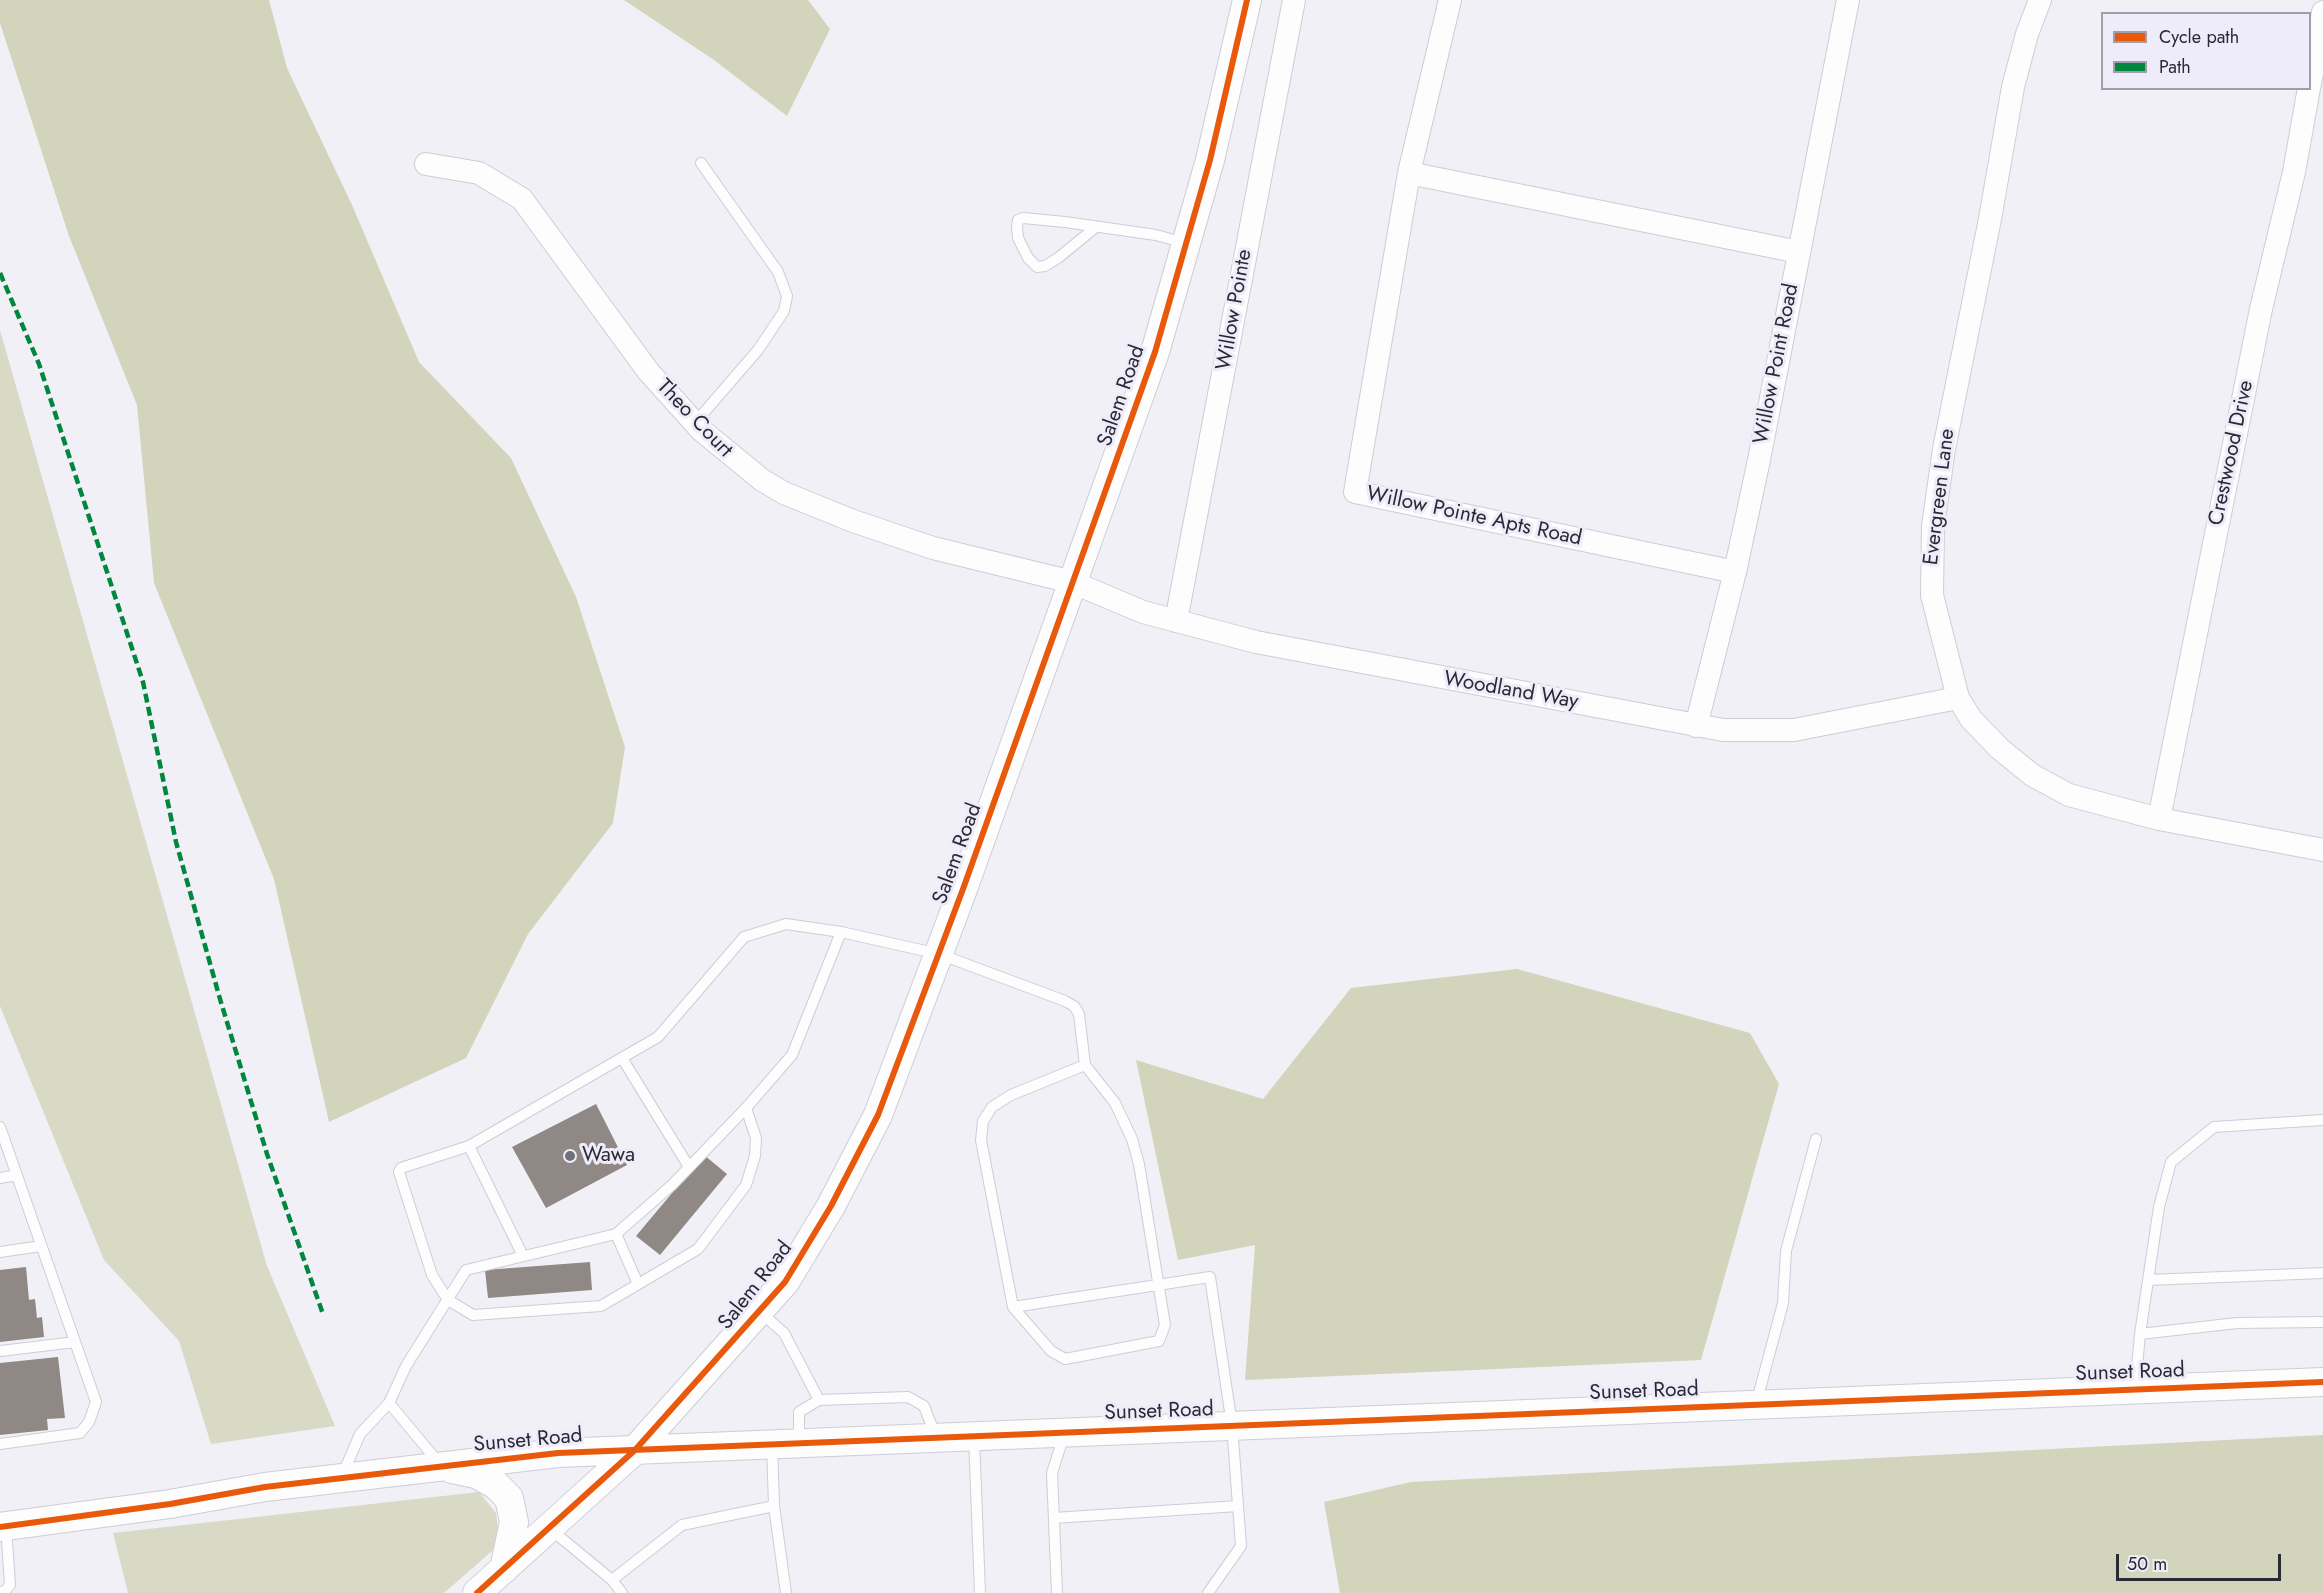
<!DOCTYPE html>
<html>
<head>
<meta charset="utf-8">
<style>
  body { margin:0 }
  #map { position:relative; width:2323px; height:1593px; overflow:hidden; background:#f1f0f6; font-family:Jost,sans-serif }
  canvas { display:block }
  .legend { position:absolute; left:2101px; top:12px; width:210px; height:78px; box-sizing:border-box; background:#efecfa; border:2px solid #a19eac; margin:0; padding:8px 10px; list-style:none; font-size:18px; color:#2c2936 }
  .legend li { display:flex; align-items:center; gap:12px; height:30px }
  .legend b { width:30px; border:2px solid #a19eac }
  .scale { position:absolute; left:2116px; top:1554px; width:165px; height:27px; box-sizing:border-box; border:3px solid #2c2936; border-top:0; padding-left:8px; font-size:18px; line-height:21px; white-space:nowrap; color:#2c2936; -webkit-text-stroke:4px #efecfa; paint-order:stroke }
</style>
</head>
<body>
<div id="map">
<canvas width="2323" height="1593"></canvas>
<ul class="legend">
<li><b style="height:8px;background:#e8590c"></b>Cycle path</li>
<li><b style="height:8px;background:#00873e"></b>Path</li>
</ul>
<div class="scale">50 m</div>
</div>
<script>
const g = document.querySelector('canvas').getContext('2d');
g.lineJoin = 'round';
function paint(path, color) { g.fillStyle = color; g.fill(path, 'evenodd'); }
const shape = rows => new Path2D(rows.map(r => 'M' + r).join(''));
function strokePath(path, color, width, dash) { g.strokeStyle = color; g.lineWidth = width; g.lineCap = dash ? 'butt' : 'round'; g.setLineDash(dash || []); g.stroke(path); }
function label(font, color, halo, rows, align = 'center') {
  g.font = font + ' Jost,sans-serif'; g.lineWidth = 6; g.setLineDash([]); g.textBaseline = 'middle'; g.strokeStyle = halo; g.fillStyle = color; for (const [text, x, y, turn = 0] of rows) {
    g.save(); g.translate(x, y); g.rotate((+turn || 0) * Math.PI / 180); g.textAlign = isNaN(turn) ? turn : align; if (halo) g.strokeText(text, 0, 0); g.fillText(text, 0, 0); g.restore();
  }
}
paint(shape([
  [0,330,267,1266,335,1426,211,1444,179,1341,104,1260,0,1006],
  [479,1492,496,1513,500,1544,444,1593,128,1593,113,1533]
]), '#d8dac6');
paint(shape([
  [0,0,269,0,287,68,352,205,419,362,511,458,576,597,625,747,613,823,528,934,466,1058,329,1122,274,879,154,583,137,405,69,236,0,23],
  [624,0,808,0,830,29,787,116,714,60],
  [1517,969,1750,1033,1779,1084,1701,1360,1245,1380,1255,1245,1178,1260,1136,1060,1263,1099,1351,988],
  [2323,1435,2323,1593,1340,1593,1324,1502,1411,1482]
]), '#d2d4bb');
paint(shape([
  [596,1104,627,1165,546,1208,512,1147],
  [704,1155,727,1174,660,1255,636,1236],
  [590,1262,592,1290,488,1298,485,1270],
  [26,1267,29,1300,35,1299,37,1318,42,1317,44,1337,0,1342,0,1270],
  [58,1357,65,1418,47,1419,48,1430,0,1435,0,1363]
]), '#8f8884');
const service = shape([
  [1096,227,1058,258,1045,266,1037,267,1028,258,1018,238,1017,227,1018,220,1023,218,1065,222,1156,235,1185,243],
  [694,424,758,350,784,311,787,296,778,272,701,163],
  [622,1058,689,1167],
  [1085,1065,1011,1095,992,1107,983,1121,981,1140,1013,1307,1210,1277,1232,1425,1241,1546,1208,1593],
  [0,1127,96,1402,89,1422,80,1433,0,1444],
  [469,1146,401,1168,399,1172,432,1275,448,1300,473,1315,601,1306,698,1249,746,1185,755,1156,756,1138,746,1108],
  [0,1178,17,1175],
  [616,1234,638,1284],
  [0,1252,41,1246],
  [523,1256,469,1146,658,1037,744,937,786,924,841,932],
  [2148,1280,2323,1273],
  [760,1312,784,1333,819,1400],
  [2140,1334,2237,1323,2323,1322],
  [0,1351,75,1342],
  [2135,1389,2140,1334,2159,1207,2171,1162,2214,1127,2323,1120],
  [389,1403,439,1463],
  [1756,1404,1783,1303,1786,1251,1816,1139],
  [974,1437,980,1593],
  [799,1442,799,1412,819,1400,908,1397,924,1406,936,1437],
  [772,1444,774,1506,786,1593],
  [342,1476,360,1434,389,1403,406,1366,466,1270,616,1234,672,1185,746,1108,792,1055,841,932,939,954,1065,1001,1074,1006,1079,1014,1085,1065,1115,1103,1132,1139,1139,1164,1165,1325,1159,1341,1065,1359,1051,1351,1013,1307],
  [1054,1518,1238,1506],
  [549,1528,612,1580,622,1593],
  [612,1580,682,1525,774,1506],
  [0,1592,5,1591,10,1585,6,1526],
  [1057,1593,1052,1473,1064,1435]
]);
const minor = shape([
  [1450,0,1409,173,1355,492,1735,572],
  [2040,0,2027,34,2013,87,1990,219,1944,449,1933,526,1932,595,1958,698,1971,719,2000,749,2032,775,2069,795,2159,819,2323,850],
  [2310,84,2323,12],
  [426,164,479,173,522,199,648,371,701,430,762,480,784,493,853,521,933,548,1072,582,1143,612,1256,642,1723,730,1794,730,1958,698],
  [1409,173,1799,252],
  [1176,621,1294,0],
  [1696,726,1735,572,1759,460,1848,0],
  [2159,819,2261,309,2294,172,2309,88]
]);
const tertiary = shape([
  [452,1469,476,1474,496,1485,509,1498,514,1522,504,1569],
  [0,1527,170,1504,265,1487,558,1453,2323,1382],
  [477,1593,635,1450,785,1282,831,1206,878,1115,963,889,1155,352,1210,160,1247,0]
]);
strokePath(service, '#ceccd6', 12);
strokePath(minor, '#ceccd6', 24);
strokePath(tertiary, '#ceccd6', 30);
strokePath(service, '#fdfdfe', 10);
strokePath(minor, '#fdfdfe', 22);
strokePath(tertiary, '#fdfdfe', 28);
strokePath(shape([
  [0,273,39,364,143,682,176,842,220,999,267,1154,323,1314]
]), '#00873e', 4.5, [9, 4.5]);
strokePath(shape([
  [0,1527,170,1504,265,1487,558,1453,2323,1382],
  [477,1593,635,1450,785,1282,831,1206,878,1115,963,889,1155,352,1210,160,1247,0]
]), '#e8590c', 6);
for (const [x, y, r, color] of [
  [570,1156,6,"#716f79"]
]) { const dot = new Path2D(); dot.arc(x, y, r, 0, 2 * Math.PI); g.fillStyle = color; g.fill(dot); strokePath(dot, '#efecfa', 2); }
label('21px', '#2c2936', '#efecfa', [
  ["Willow Pointe",1235,310,-80],
  ["Willow Point Road",1777,364,-79],
  ["Salem Road",1122,396,-71],
  ["Theo Court",694,419,46],
  ["Crestwood Drive",2232,453,-78],
  ["Evergreen Lane",1940,497,-83],
  ["Willow Pointe Apts Road",1474,517,12],
  ["Woodland Way",1511,691,10],
  ["Salem Road",958,854,-70],
  ["Salem Road",756,1286,-52],
  ["Sunset Road",2130,1373,-2],
  ["Sunset Road",1644,1392,-2],
  ["Sunset Road",1159,1412,-2],
  ["Sunset Road",528,1441,-5]
]);
label('21px', '#2c2936', '#efecfa', [
  ["Wawa",582,1156]
], 'left');
</script>
</body>
</html>
